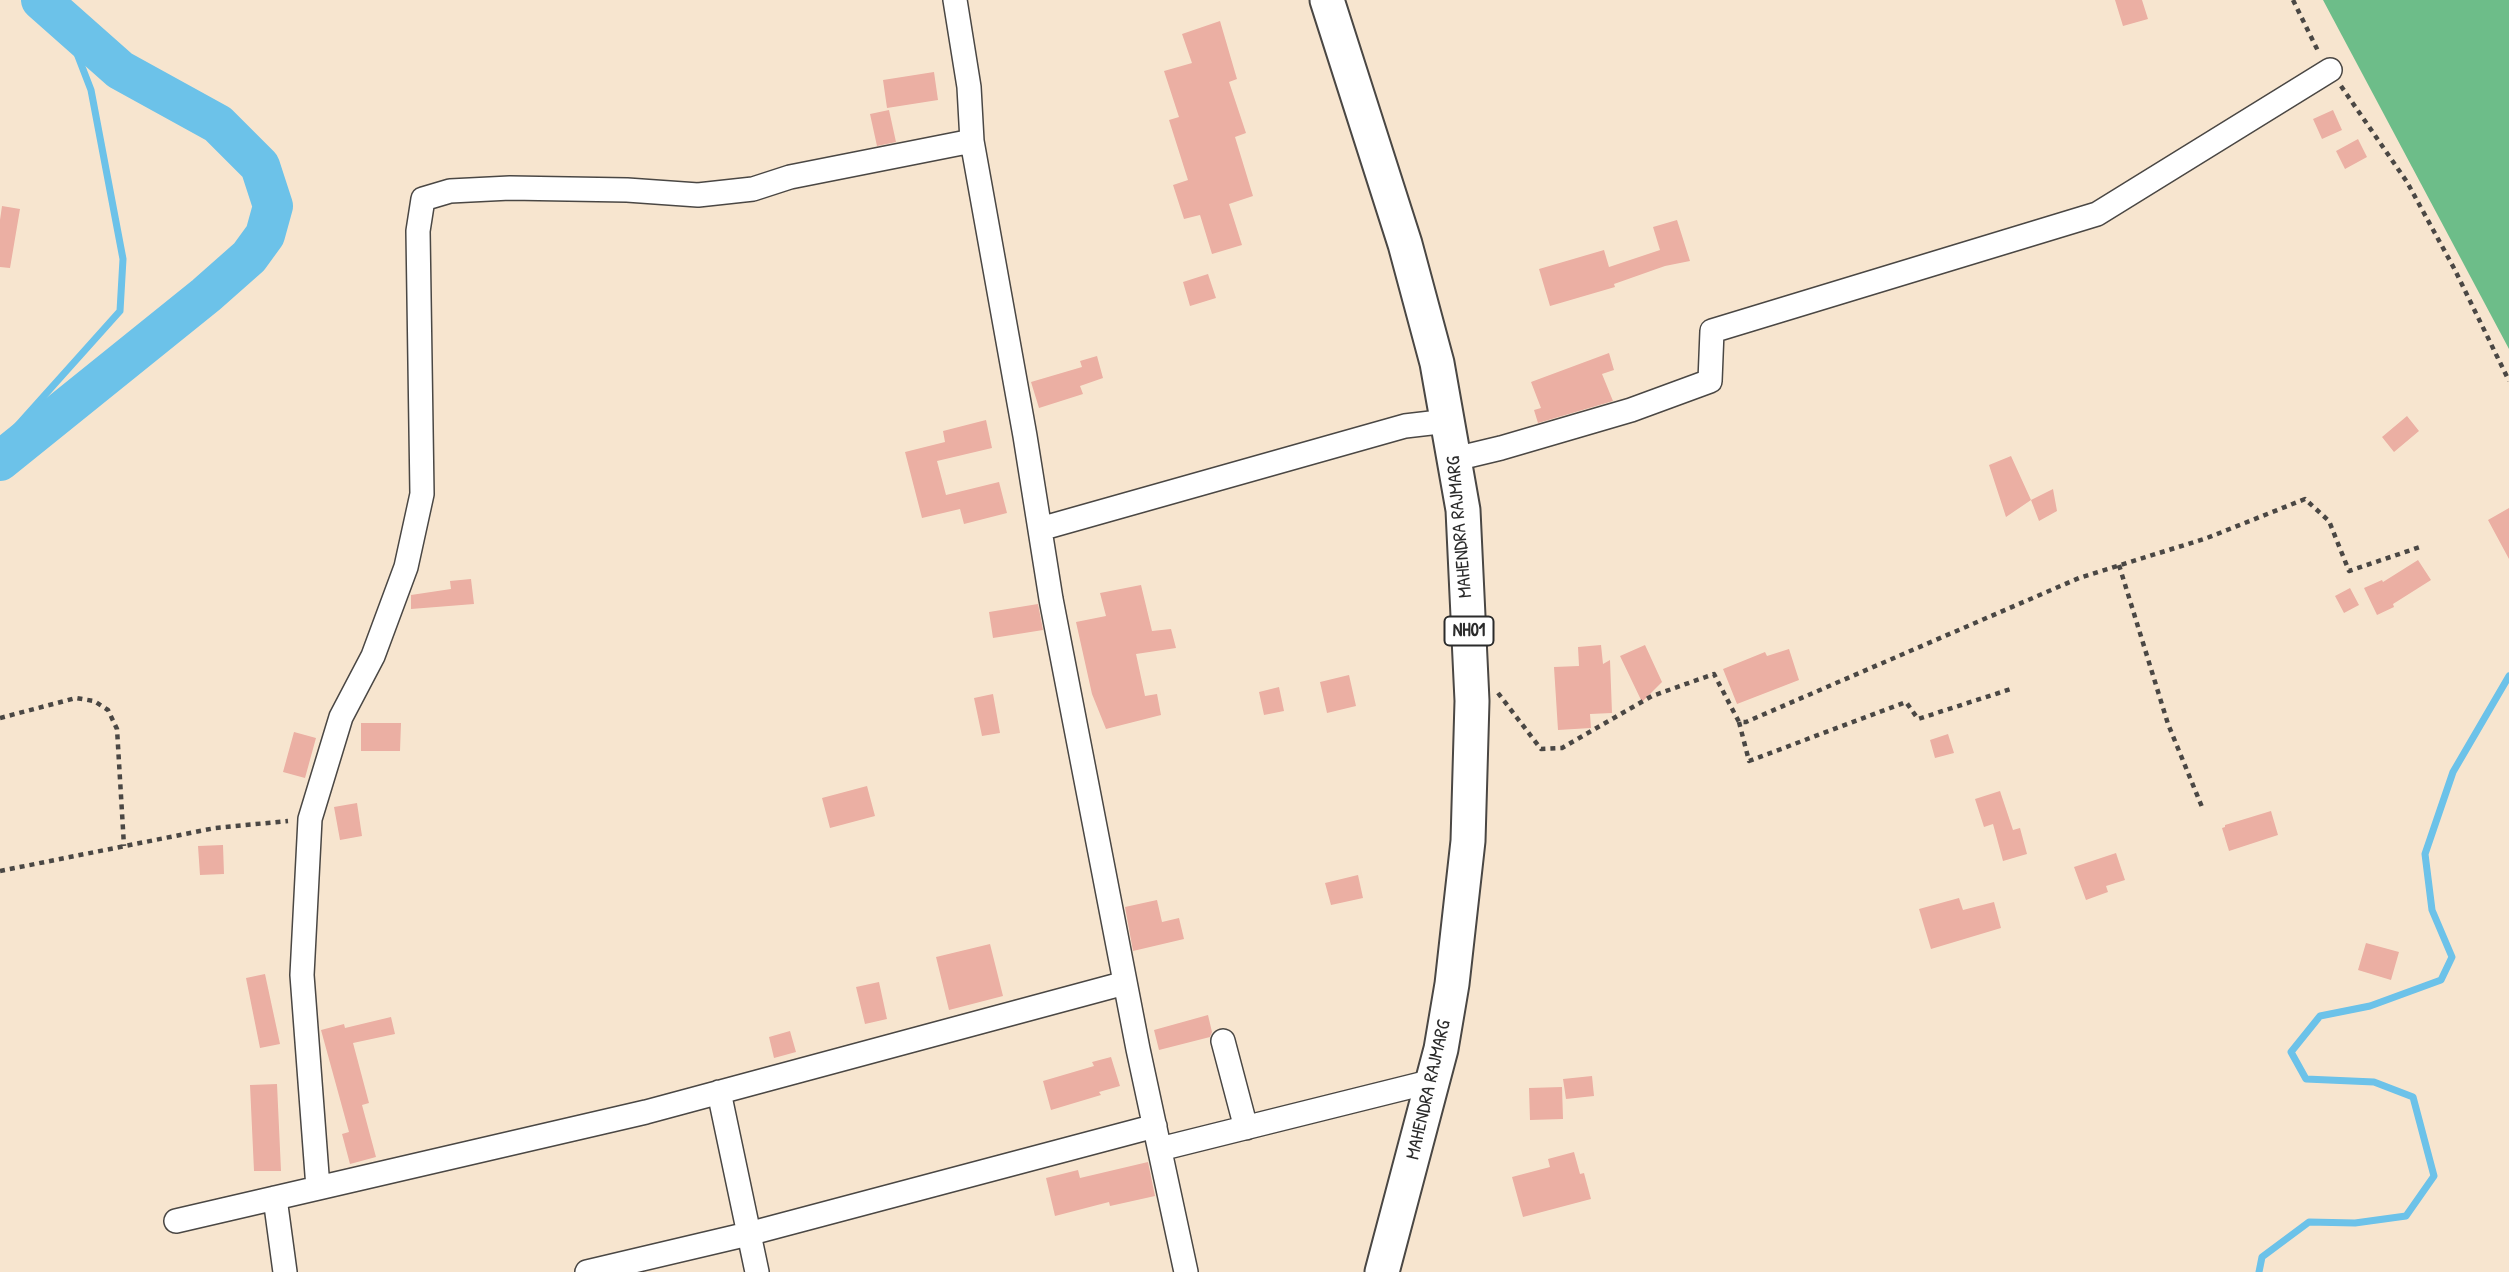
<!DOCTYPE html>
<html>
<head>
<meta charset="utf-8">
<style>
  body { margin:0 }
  canvas { display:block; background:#f7e5cf }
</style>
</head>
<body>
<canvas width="2509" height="1272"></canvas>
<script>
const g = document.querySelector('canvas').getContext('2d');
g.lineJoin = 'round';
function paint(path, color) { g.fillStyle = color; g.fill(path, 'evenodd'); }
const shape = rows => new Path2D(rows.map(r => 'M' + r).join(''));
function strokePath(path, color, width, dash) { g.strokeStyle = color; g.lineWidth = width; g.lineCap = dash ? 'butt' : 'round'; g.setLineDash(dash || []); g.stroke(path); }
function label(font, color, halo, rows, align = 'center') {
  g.font = font + ' "Patrick Hand",sans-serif'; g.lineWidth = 5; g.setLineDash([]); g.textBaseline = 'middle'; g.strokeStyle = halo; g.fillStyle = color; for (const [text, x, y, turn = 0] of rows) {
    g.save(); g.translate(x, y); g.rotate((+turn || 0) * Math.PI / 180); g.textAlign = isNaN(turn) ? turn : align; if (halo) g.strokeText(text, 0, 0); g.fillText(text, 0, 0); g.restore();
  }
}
paint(shape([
  [2323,0,2509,0,2509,349]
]), '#6dbd89');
strokePath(shape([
  [0,445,120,311,123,259,91,90,64,20],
  [2259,1272,2262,1257,2309,1222,2355,1223,2406,1216,2434,1176,2413,1097,2374,1082,2306,1079,2291,1052,2320,1016,2370,1006,2441,980,2452,957,2432,910,2425,854,2453,772,2509,676]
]), '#6cc2e9', 7);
strokePath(shape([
  [0,461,206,295,249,257,265,235,273,206,260,166,218,124,120,70,41,0]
]), '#6cc2e9', 40);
paint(shape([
  [2115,0,2142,0,2148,19,2123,26],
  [1220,21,1237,79,1229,82,1246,133,1235,137,1253,196,1229,204,1242,245,1212,254,1200,215,1184,219,1173,185,1188,180,1169,120,1179,117,1164,71,1192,63,1182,34],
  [934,72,938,100,887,108,883,80],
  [889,110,896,142,877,146,870,114],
  [2333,110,2342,130,2322,139,2313,119],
  [2358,139,2367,157,2345,169,2336,151],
  [2,206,20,209,10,268,0,267,0,220],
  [1677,220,1690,261,1665,266,1614,284,1615,287,1550,306,1539,269,1604,250,1609,267,1660,250,1653,227],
  [1208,274,1216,298,1190,306,1183,282],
  [1609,353,1614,370,1602,374,1613,401,1538,423,1534,410,1541,408,1531,382],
  [1097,356,1103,378,1080,386,1083,394,1039,408,1031,382,1082,367,1080,361],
  [2407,416,2419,431,2394,452,2382,437],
  [986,420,992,448,937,461,946,495,999,482,1007,513,964,524,960,509,922,518,905,452,945,442,943,431],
  [2011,456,2031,500,2006,517,1989,465],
  [2053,489,2057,511,2039,521,2031,500],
  [2509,508,2509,559,2488,520],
  [2418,560,2431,580,2393,604,2394,607,2377,615,2364,588,2382,580,2383,582],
  [471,579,474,604,411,609,411,595,451,589,450,581],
  [1141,585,1152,631,1171,629,1176,648,1136,654,1145,696,1157,694,1161,715,1106,729,1092,694,1076,622,1106,616,1100,593],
  [2350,588,2359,605,2344,613,2335,596],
  [1038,604,1043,630,993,638,989,612],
  [1601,645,1603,664,1610,660,1612,713,1590,714,1591,728,1558,730,1554,667,1579,666,1578,647],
  [1645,645,1662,682,1642,702,1620,656],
  [1789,649,1799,680,1737,704,1723,669,1765,652,1767,656],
  [1349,675,1356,706,1327,713,1320,682],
  [1279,687,1284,711,1264,715,1259,692],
  [993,694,1000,733,982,736,974,698],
  [361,723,401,723,400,751,361,751],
  [294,732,316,738,305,778,283,772],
  [1948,734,1954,753,1935,758,1930,740],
  [867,786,875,816,830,828,822,798],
  [2000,791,2013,830,2020,828,2027,854,2003,861,1993,824,1984,827,1975,799],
  [357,803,362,836,340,840,334,807],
  [2271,811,2278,835,2229,851,2222,828,2225,827,2225,825],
  [223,845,224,874,200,875,198,846],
  [2116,853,2125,880,2106,886,2108,892,2086,900,2074,867],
  [1358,875,1363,898,1331,905,1325,883],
  [1959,898,1963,910,1994,902,2001,928,1931,949,1919,909],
  [1157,900,1162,922,1179,918,1184,939,1133,951,1125,907],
  [2366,943,2399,952,2391,980,2358,970],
  [990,944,1003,996,949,1010,936,957],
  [265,974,280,1044,260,1048,246,978],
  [879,982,887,1019,865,1024,856,987],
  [1208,1015,1212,1032,1210,1037,1159,1050,1154,1030],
  [391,1017,395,1034,353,1043,369,1103,362,1105,376,1157,350,1164,342,1134,349,1132,321,1030,344,1024,345,1028],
  [790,1031,796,1052,774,1058,769,1037],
  [1111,1057,1120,1086,1099,1092,1101,1095,1051,1110,1043,1081,1094,1066,1092,1062],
  [1592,1076,1594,1096,1566,1099,1563,1079],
  [277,1084,281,1171,254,1171,250,1085],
  [1562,1087,1563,1119,1530,1120,1529,1088],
  [1574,1152,1580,1174,1584,1173,1591,1199,1523,1217,1512,1177,1550,1167,1548,1159],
  [1148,1162,1155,1196,1110,1206,1109,1202,1055,1216,1046,1178,1078,1170,1080,1178]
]), '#ebafa3');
const minor = shape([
  [955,0,969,87,972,141,1025,436,1051,599,1138,1049,1186,1272],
  [1455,459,1501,448,1631,410,1710,381,1712,331,2097,214,2330,70],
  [1040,529,1405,426,1448,421],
  [1223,1041,1246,1128],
  [719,1092,757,1272],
  [1160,1149,1433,1081],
  [318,1188,302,975,310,819,341,717,373,656,406,567,422,494,418,231,423,199,450,191,510,188,627,190,698,195,753,189,790,177,972,141],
  [275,1198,285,1272],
  [176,1221,646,1112,1125,983],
  [587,1272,748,1234,1155,1126]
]);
const highway = shape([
  [1327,0,1405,244,1437,363,1463,510,1472,701,1468,841,1452,984,1441,1049,1382,1272]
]);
strokePath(minor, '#4a4744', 26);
strokePath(highway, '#4a4744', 37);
strokePath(shape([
  [2293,0,2319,53],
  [2341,86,2407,182,2455,270,2509,381],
  [2119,565,2168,724,2202,807],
  [1498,693,1541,749,1562,748,1652,696,1714,674,1739,722,1746,722,2079,578,2207,538,2305,499,2329,521,2349,571,2420,547],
  [0,718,76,698,94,701,108,710,117,729,124,846],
  [1739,722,1749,761,1906,702,1918,719,2014,688],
  [0,871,215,828,288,821]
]), '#4a4744', 4.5, [5, 5]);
strokePath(minor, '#fff', 23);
strokePath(highway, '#fff', 33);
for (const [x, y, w] of [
  [1469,631,49]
]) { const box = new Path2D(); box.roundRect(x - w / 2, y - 14.5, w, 29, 5); g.fillStyle = '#fff'; g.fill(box); strokePath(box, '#2b2b2b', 2); }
label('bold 18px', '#2b2b2b', null, [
  ["NH01",1469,631]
]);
label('19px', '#2b2b2b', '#fff', [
  ["MAHENDRA RAJMARG",1460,527,-95],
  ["MAHENDRA RAJMARG",1429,1090,-77]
]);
</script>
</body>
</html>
